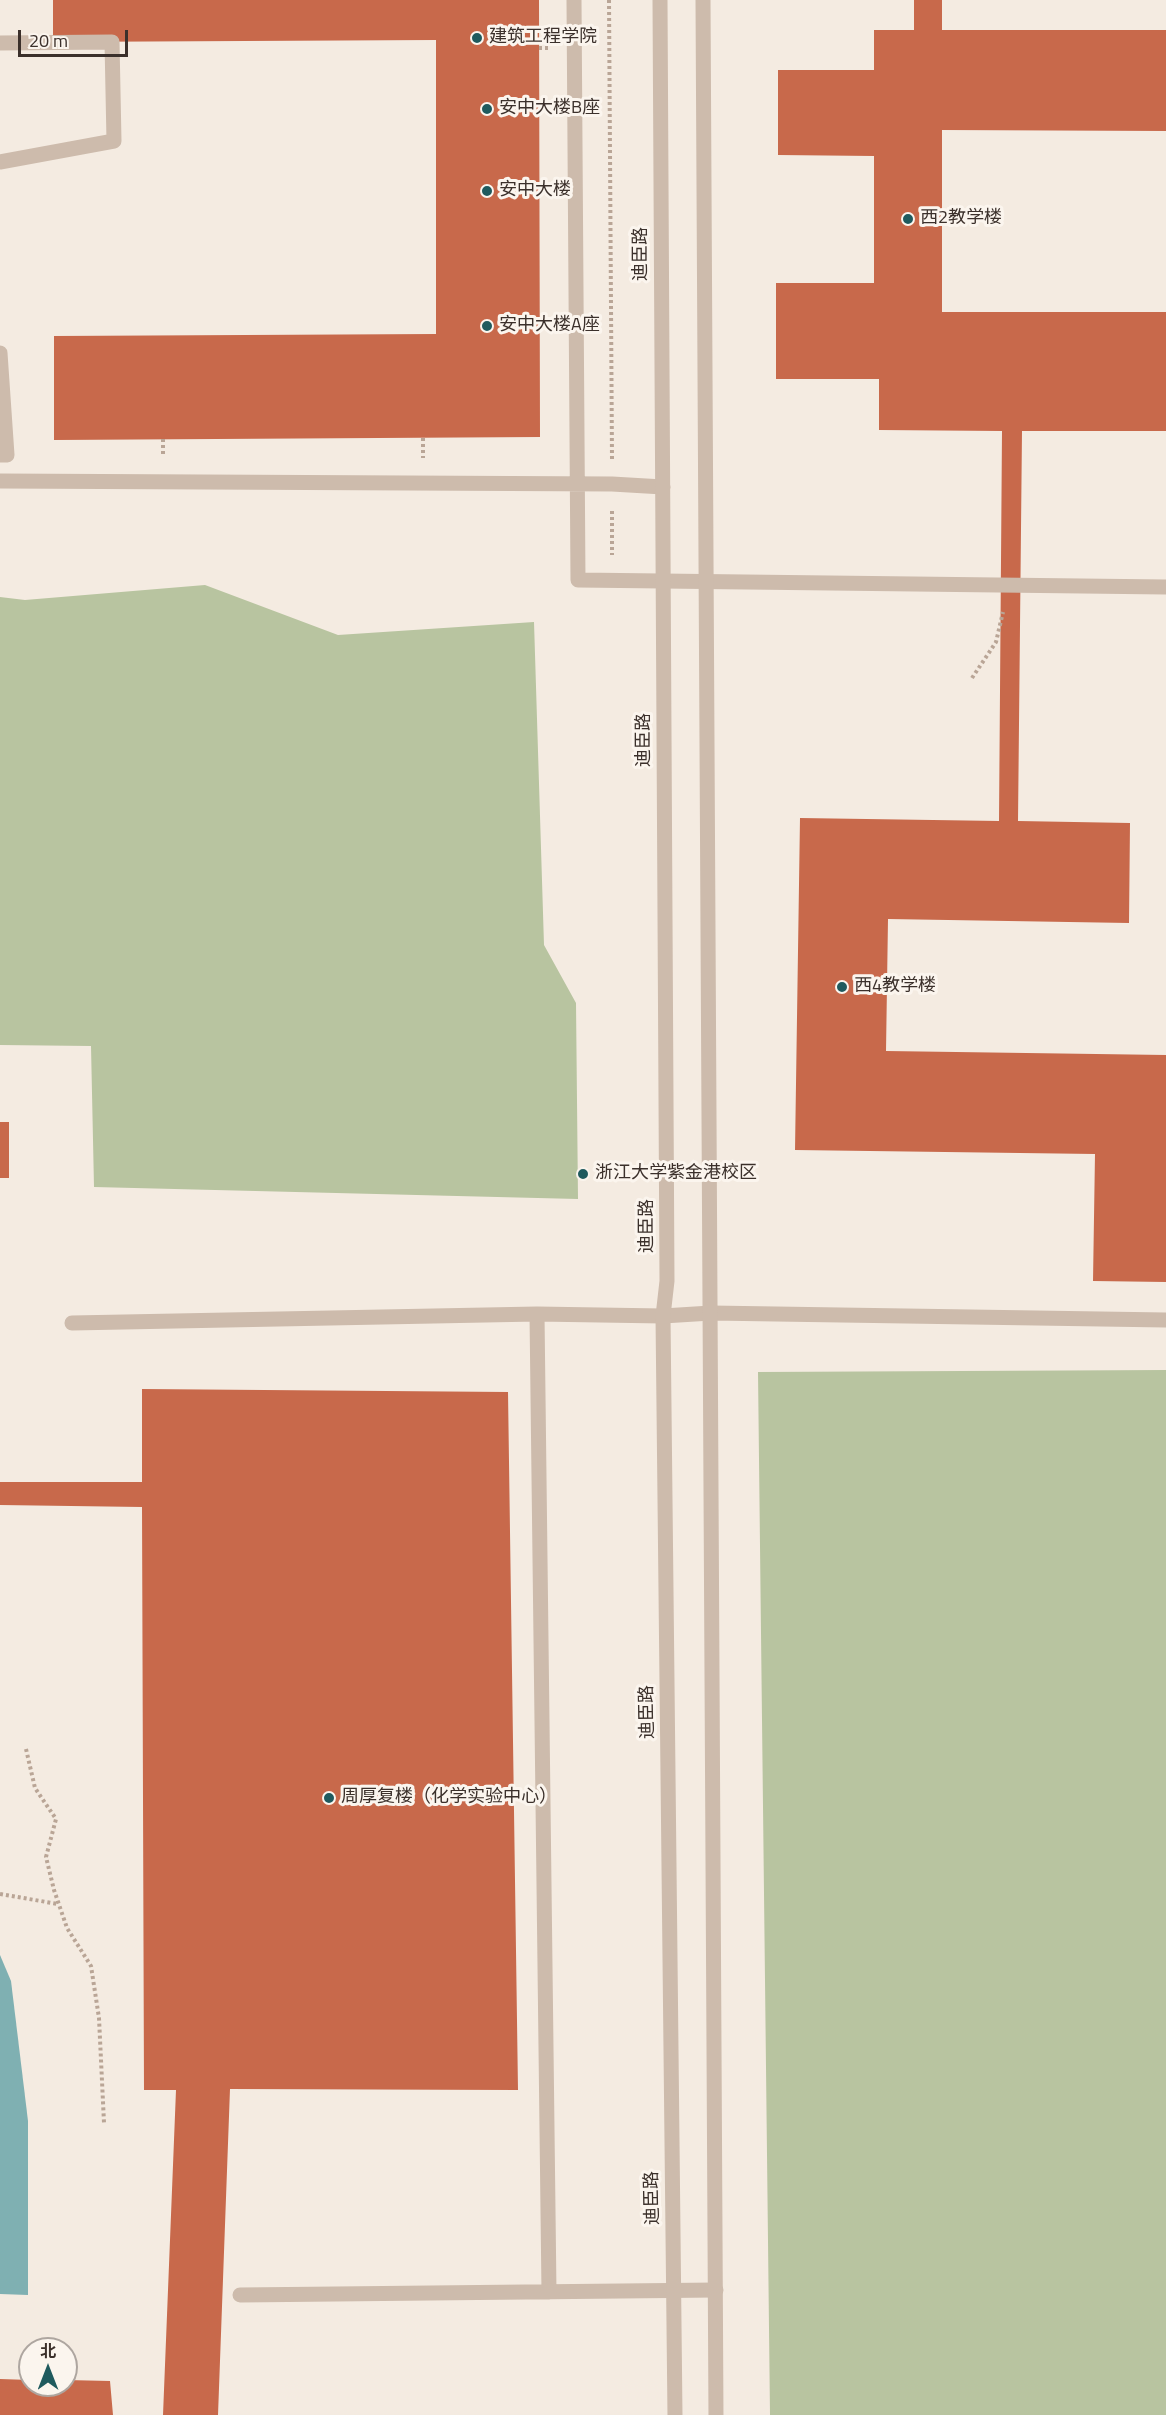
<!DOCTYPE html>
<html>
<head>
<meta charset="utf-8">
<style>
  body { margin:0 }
  #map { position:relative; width:1166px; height:2415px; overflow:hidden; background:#f4ebe1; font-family:"Titillium Web","Noto Sans SC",sans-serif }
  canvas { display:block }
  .north { position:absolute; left:18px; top:2337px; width:60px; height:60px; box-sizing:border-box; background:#fbf5ee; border:2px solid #aea6a0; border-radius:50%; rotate:0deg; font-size:16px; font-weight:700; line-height:24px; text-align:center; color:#3b302b }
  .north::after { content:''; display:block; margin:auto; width:21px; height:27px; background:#1f5a5e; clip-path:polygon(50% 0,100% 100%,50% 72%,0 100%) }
  .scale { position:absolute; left:18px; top:30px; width:110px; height:27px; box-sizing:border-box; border:3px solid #3b302b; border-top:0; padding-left:8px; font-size:18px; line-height:21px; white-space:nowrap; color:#3b302b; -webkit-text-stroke:4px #fbf5ee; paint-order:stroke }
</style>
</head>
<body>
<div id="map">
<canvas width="1166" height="2415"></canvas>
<div class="north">北</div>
<div class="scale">20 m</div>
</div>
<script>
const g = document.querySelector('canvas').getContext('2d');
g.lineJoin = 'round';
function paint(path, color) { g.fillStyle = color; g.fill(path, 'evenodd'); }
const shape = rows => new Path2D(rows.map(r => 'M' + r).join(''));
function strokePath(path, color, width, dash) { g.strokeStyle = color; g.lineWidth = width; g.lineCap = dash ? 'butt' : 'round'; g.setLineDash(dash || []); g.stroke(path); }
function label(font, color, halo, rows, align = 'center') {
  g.font = font + ' "Titillium Web","Noto Sans SC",sans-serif'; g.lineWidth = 6; g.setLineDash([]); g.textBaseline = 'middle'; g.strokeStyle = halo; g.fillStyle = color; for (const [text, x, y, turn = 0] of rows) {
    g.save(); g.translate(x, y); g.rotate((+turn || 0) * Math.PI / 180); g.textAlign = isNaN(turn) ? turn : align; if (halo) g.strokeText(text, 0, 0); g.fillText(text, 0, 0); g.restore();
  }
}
paint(shape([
  [205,585,338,635,534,622,544,945,576,1003,578,1199,94,1187,91,1046,0,1045,0,597,25,600],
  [1166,1370,1166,2415,770,2415,758,1372]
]), '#b8c4a0');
paint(shape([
  [0,1955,11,1981,28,2121,28,2295,0,2294]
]), '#7fb0b2');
paint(shape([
  [53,0,539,0,540,437,54,440,54,336,436,334,436,40,53,42],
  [914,0,942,0,942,30,1166,30,1166,131,942,130,942,312,1166,312,1166,431,1022,431,1018,821,1130,823,1129,923,888,919,886,1051,1166,1055,1166,1282,1093,1281,1095,1154,795,1150,800,818,999,821,1002,431,879,430,879,379,776,379,776,283,874,283,874,156,778,155,778,70,874,70,874,30,914,30],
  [0,1122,9,1122,9,1178,0,1178],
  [142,1389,508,1392,518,2090,230,2089,218,2415,163,2415,176,2090,144,2090,142,1507,0,1505,0,1482,142,1482],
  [0,2379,30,2380,30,2385,66,2385,66,2380,110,2381,113,2415,0,2415]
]), '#c8694b');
strokePath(shape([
  [609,0,612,459],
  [539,48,549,48],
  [539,319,552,319],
  [423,438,423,458],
  [163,439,163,457],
  [612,511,612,555],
  [972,678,996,642,1003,612],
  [26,1749,35,1788,56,1819,46,1857,54,1890,67,1928,91,1966,99,2018,104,2123],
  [0,1894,58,1904]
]), '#b9a596', 4, [3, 3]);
strokePath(shape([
  [574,0,578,580,1166,587],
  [0,481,612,484,663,487],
  [537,1314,549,2292],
  [72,1323,537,1314,663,1316,711,1313,1166,1320],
  [240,2295,716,2290]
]), '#cdbbac', 15);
strokePath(shape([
  [0,43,112,42,114,141,0,162],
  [0,353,7,455,0,455]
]), '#cdbbac', 15);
strokePath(shape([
  [660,0,667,1281,663,1316,675,2415],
  [703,0,716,2415]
]), '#cdbbac', 15);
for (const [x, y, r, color] of [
  [477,38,6,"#1f5a5e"],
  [487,109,6,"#1f5a5e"],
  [487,191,6,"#1f5a5e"],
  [908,219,6,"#1f5a5e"],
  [487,326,6,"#1f5a5e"],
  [842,987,6,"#1f5a5e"],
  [583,1174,6,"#1f5a5e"],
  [329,1798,6,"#1f5a5e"]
]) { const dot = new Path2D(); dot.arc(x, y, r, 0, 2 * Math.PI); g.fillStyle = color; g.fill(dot); strokePath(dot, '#fbf5ee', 2); }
label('18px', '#3b302b', '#fbf5ee', [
  ["建筑工程学院",489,38],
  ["安中大楼B座",499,109],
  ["安中大楼",499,191],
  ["西2教学楼",920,219],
  ["安中大楼A座",499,326],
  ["西4教学楼",854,987],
  ["浙江大学紫金港校区",595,1174],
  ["周厚复楼（化学实验中心）",341,1798]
], 'left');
label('18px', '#3b302b', '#fbf5ee', [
  ["迪臣路",642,254,-90],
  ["迪臣路",645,740,-90],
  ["迪臣路",648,1226,-90],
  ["迪臣路",648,1712,-91],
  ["迪臣路",653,2198,-91]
]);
</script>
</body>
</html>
